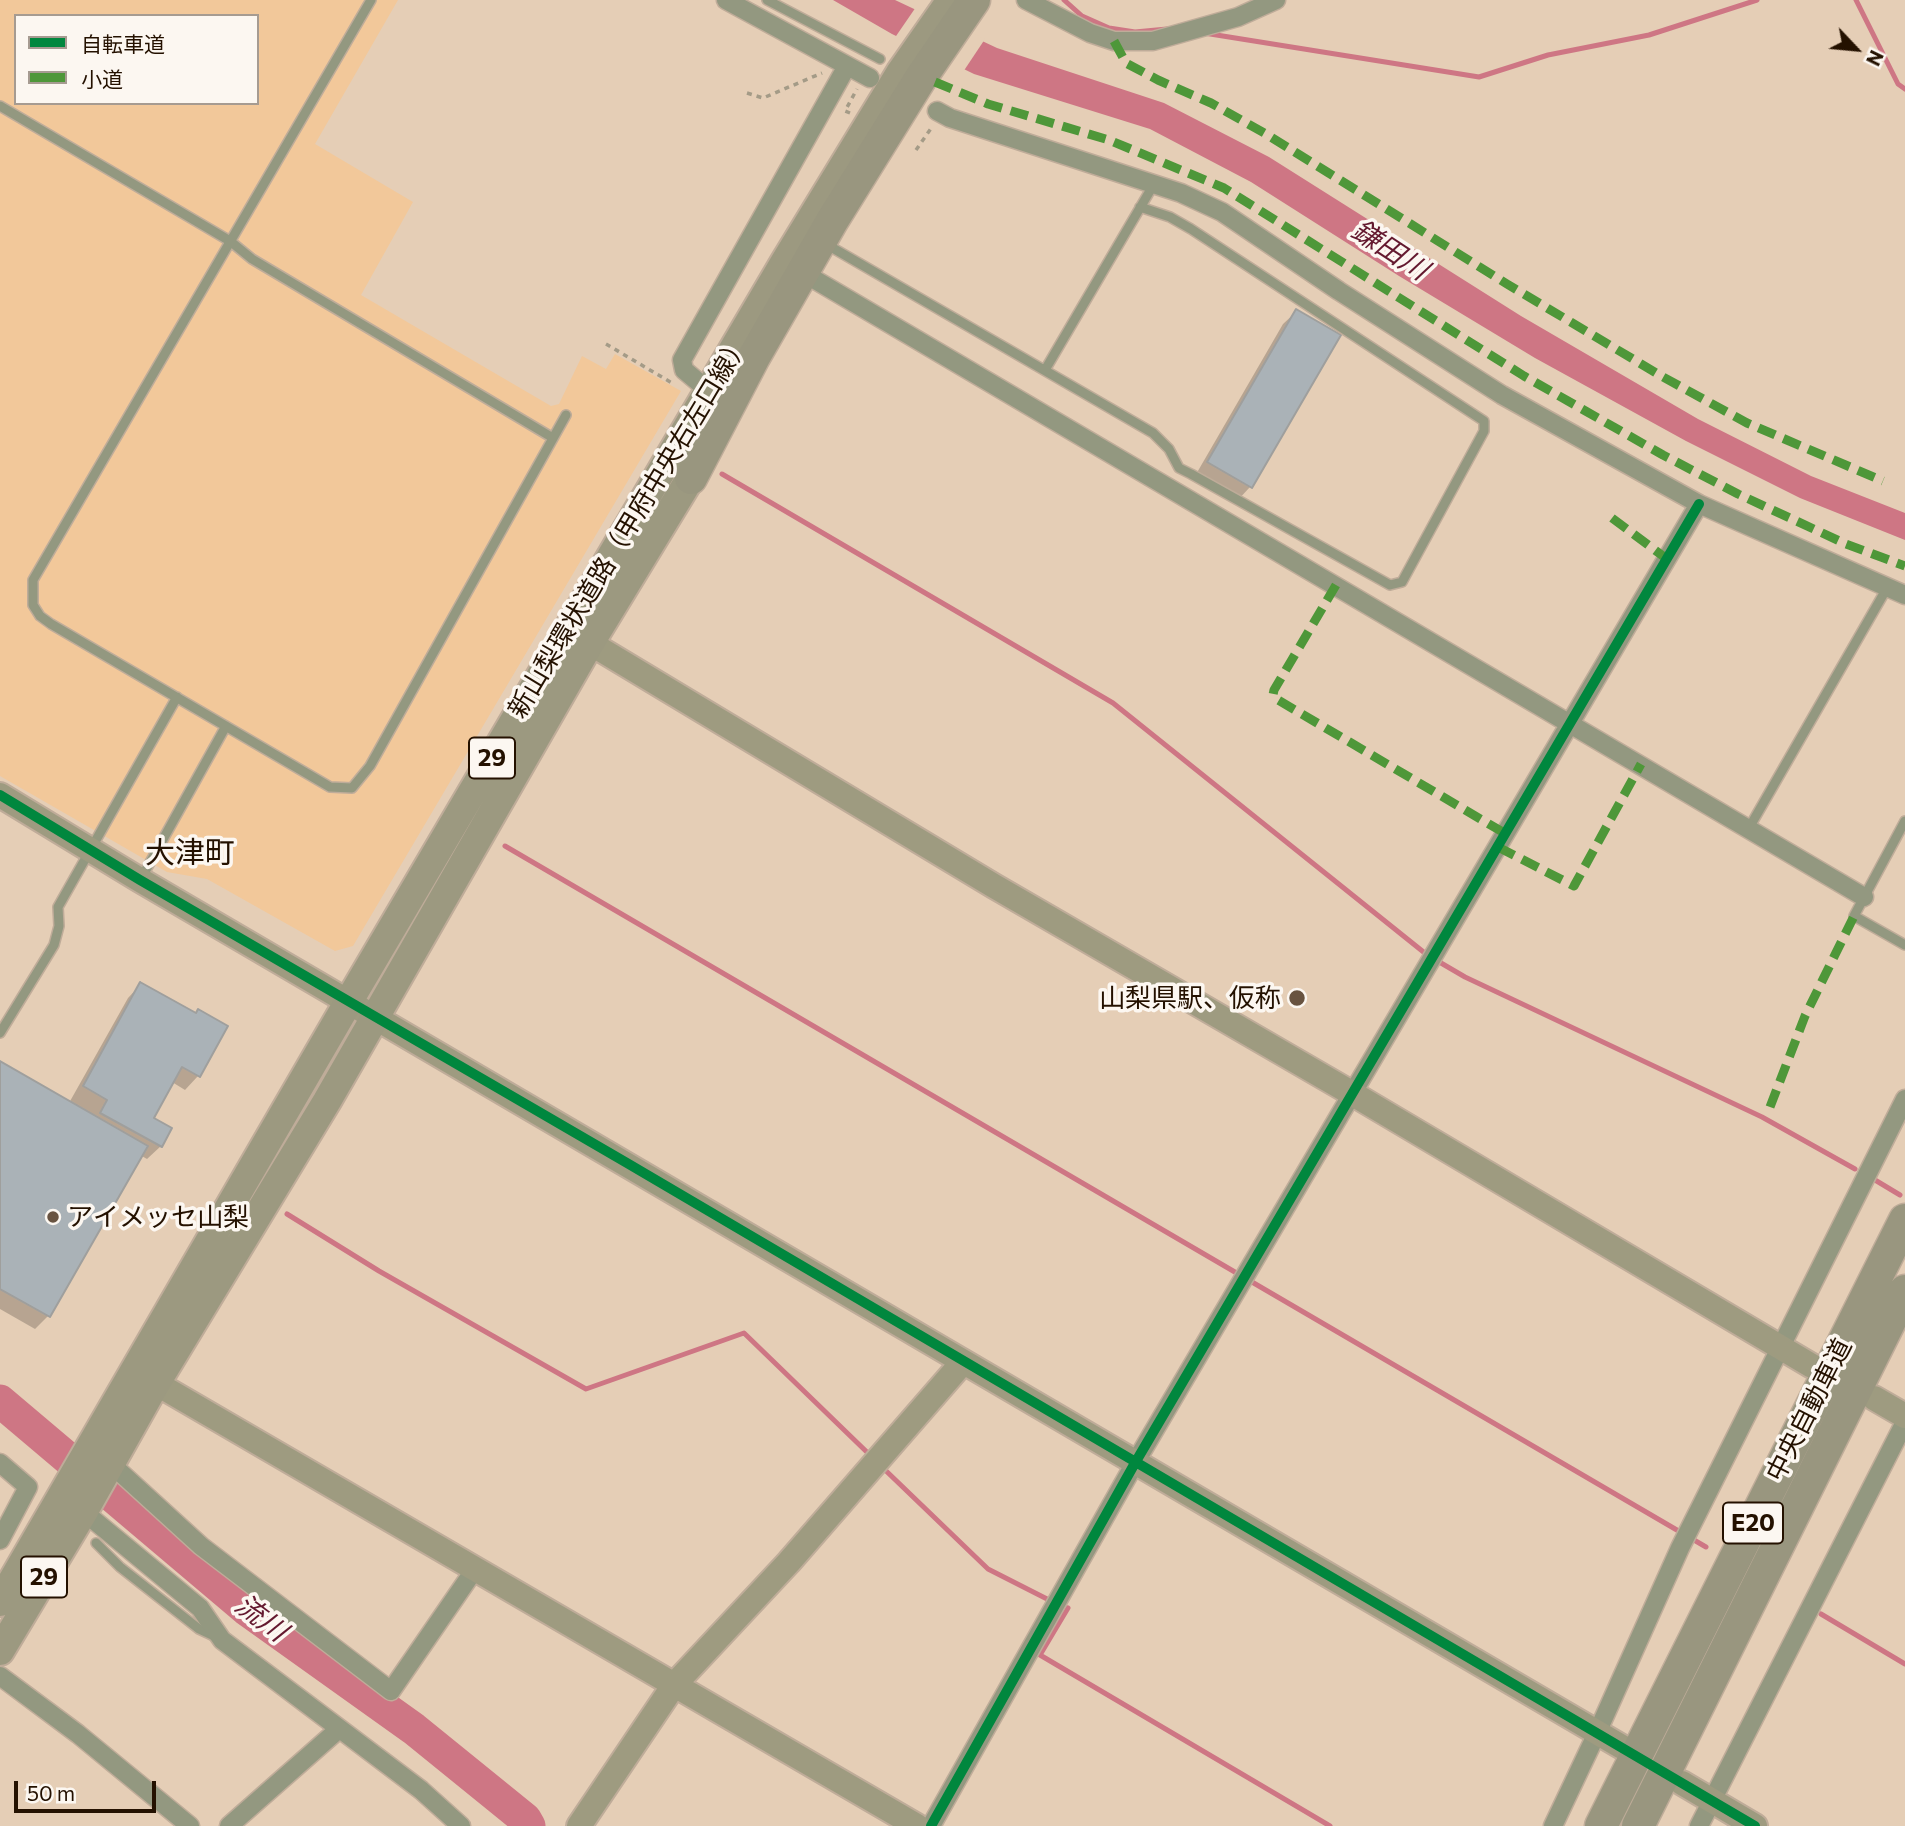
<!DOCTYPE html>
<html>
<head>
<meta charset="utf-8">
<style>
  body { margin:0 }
  #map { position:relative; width:1905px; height:1826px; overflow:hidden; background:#e5ceb6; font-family:Commissioner,"Noto Sans JP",sans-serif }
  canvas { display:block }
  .legend { position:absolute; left:14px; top:14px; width:245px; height:91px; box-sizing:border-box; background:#fcf7f1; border:2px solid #a69b91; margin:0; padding:9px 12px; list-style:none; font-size:21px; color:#241100 }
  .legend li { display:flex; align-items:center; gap:14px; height:35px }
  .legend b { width:35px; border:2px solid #a69b91 }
  .north { position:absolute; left:1821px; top:14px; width:70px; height:70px; -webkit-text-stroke:5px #fcf7f1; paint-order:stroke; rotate:116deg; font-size:19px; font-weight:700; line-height:28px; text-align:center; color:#241100 }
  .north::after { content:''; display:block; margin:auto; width:24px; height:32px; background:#241100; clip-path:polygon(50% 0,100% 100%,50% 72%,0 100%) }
  .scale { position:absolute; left:14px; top:1781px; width:142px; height:32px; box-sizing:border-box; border:4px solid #241100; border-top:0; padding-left:9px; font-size:21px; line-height:24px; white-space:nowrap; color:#241100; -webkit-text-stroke:5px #fcf7f1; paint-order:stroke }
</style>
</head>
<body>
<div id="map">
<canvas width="1905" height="1826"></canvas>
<ul class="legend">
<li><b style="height:9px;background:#00873e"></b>自転車道</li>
<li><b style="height:9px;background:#4e9739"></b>小道</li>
</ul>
<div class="north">N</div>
<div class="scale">50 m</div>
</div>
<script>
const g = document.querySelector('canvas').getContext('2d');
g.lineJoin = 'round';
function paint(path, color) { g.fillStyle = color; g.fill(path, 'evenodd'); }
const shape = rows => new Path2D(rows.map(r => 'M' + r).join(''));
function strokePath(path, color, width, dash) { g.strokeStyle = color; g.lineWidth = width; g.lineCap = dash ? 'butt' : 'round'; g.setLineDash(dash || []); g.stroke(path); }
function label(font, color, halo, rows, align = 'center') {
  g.font = font + ' Commissioner,"Noto Sans JP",sans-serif'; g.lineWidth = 7; g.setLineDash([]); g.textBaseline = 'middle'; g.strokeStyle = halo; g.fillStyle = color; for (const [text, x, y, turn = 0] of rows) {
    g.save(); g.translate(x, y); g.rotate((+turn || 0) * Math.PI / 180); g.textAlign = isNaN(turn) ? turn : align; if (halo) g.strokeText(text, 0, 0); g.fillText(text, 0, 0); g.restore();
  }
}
paint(shape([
  [0,0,398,0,315,144,413,202,361,295,551,406,559,404,582,356,606,369,615,354,681,391,353,946,335,951,207,879,167,872,0,776],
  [16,16,257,16,257,103,16,103]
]), '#f2c89a');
paint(shape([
  [833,0,895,0,997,48,1164,103,1269,157,1521,316,1698,419,1811,476,1905,513,1905,540,1800,498,1686,441,1535,358,1399,276,1251,182,1150,129,974,74,892,34]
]), '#ce7684');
paint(shape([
  [916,7,985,39,963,72,894,39]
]), '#e5ceb6');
paint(shape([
  [1297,311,1339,336,1250,487,1237,501,1195,476,1283,324],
  [141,984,195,1014,226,1026,198,1076,185,1090,172,1082,151,1119,161,1146,147,1159,140,1155,48,1316,35,1329,0,1309,0,1063,69,1103,128,998]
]), '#0003');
strokePath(shape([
  [1064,0,1082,16,1109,28,1135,32,1167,29],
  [1856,0,1898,84,1905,89],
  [1204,33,1479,77,1548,55,1649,35,1757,0],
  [722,474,1113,703,1426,954],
  [505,846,1706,1547],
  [1441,963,1465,977,1762,1117,1855,1169],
  [1875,1180,1900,1195],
  [287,1214,379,1271,586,1389,744,1333,873,1458],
  [882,1467,988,1569,1051,1601],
  [1068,1608,1040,1655,1330,1826],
  [1821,1614,1905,1664]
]), '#ce7684', 5);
strokePath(shape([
  [0,1401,246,1609,414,1729,525,1819,529,1826]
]), '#ce7684', 33);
const building = shape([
  [1296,309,1341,335,1252,488,1207,462,1296,309],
  [140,982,196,1013,198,1009,228,1026,200,1077,182,1067,154,1118,172,1128,162,1147,100,1113,107,1100,83,1086,140,982],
  [0,1061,148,1146,50,1317,0,1289,0,1061]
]);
paint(building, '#aab2b7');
strokePath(building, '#9f9f9d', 2);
const lane = shape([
  [371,0,33,580,33,605,40,616,51,624,330,787,352,788,370,766,566,415],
  [767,0,880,59],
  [0,106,230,241,252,259,553,438],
  [831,247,1153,433,1169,449,1179,468,1191,474,1390,585,1402,582,1484,431,1484,421,1191,229,1170,217,1140,207],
  [1045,370,1154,184],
  [1905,821,1854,916,1905,945],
  [1749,828,1887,588],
  [142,877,226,726],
  [0,1033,54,945,59,926,58,907,177,697],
  [96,1543,120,1567,199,1629,214,1636]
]);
const street = shape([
  [726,0,870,78],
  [1026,0,1090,33,1114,41,1153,41,1238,17,1276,0],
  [937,111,950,118,1181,193,1222,212,1339,291,1502,395,1699,504,1905,595],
  [812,278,1864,897],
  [709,391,684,370,682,360,847,66],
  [0,1463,28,1487,0,1540],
  [110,1463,201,1546,391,1691,475,1569],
  [78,1507,200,1608,222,1640,421,1790,461,1826],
  [0,1676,78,1734,190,1826],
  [229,1826,339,1729],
  [931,1826,1135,1463,1699,504],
  [1553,1826,1597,1733,1680,1548,1905,1099],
  [1699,1826,1905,1422]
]);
const secondary = shape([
  [590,643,994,886,1353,1094,1812,1366],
  [0,795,140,880,1622,1747],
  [140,1374,917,1826],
  [1874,1398,1905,1416],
  [1682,1783,1755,1826],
  [579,1826,674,1685,789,1562,963,1362]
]);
const primary = shape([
  [0,1602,349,1001,784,263,900,73,951,0],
  [0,1651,84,1511,156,1383,327,1101,590,643,702,459]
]);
const highway = shape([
  [691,478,754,357,832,221,922,76,974,0],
  [1601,1826,1905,1220],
  [1638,1826,1905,1291]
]);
strokePath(lane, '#bfac99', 12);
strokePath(street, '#bfac99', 21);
strokePath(secondary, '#bfac99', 28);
strokePath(primary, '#bfac99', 32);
strokePath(highway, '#bfac99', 35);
strokePath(shape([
  [747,93,763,98,822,73],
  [850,113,845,111,857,89],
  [916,150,932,127],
  [606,344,672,383]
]), '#a49b87', 3.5, [5, 5]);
strokePath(lane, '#939880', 9);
strokePath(street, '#939880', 18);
strokePath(secondary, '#9e9b80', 24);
strokePath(primary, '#9c9980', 28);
strokePath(highway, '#99967f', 32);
strokePath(shape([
  [1114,41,1126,63,1158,80,1211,103,1266,134,1507,284,1663,377,1747,423,1883,481],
  [935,82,988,104,1109,140,1224,188,1524,376,1663,455,1738,494,1846,544,1905,566],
  [1612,518,1667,559],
  [1336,585,1274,690,1273,695,1278,700,1506,834],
  [1498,847,1574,886,1641,764],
  [1770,1107,1805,1016,1854,916]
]), '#4e9739', 9, [18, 9]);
strokePath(shape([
  [0,795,140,880,627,1163,1755,1826],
  [931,1826,1135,1463,1699,504]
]), '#00873e', 10);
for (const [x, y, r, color] of [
  [1297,998,9,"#685340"],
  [53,1217,7,"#685340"]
]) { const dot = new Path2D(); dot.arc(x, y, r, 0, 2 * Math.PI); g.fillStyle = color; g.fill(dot); strokePath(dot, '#fcf7f1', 2.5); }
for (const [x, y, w] of [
  [492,758,46],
  [1753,1523,60],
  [44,1577,46]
]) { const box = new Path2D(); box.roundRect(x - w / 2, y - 20.5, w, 41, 5); g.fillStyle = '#fcf7f1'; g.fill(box); strokePath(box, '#241100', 2); }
label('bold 24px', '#241100', null, [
  ["29",492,758],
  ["E20",1753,1523],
  ["29",44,1577]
]);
label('26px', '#241100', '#fcf7f1', [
  ["新山梨環状道路（甲府中央右左口線）",629,526,-59],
  ["中央自動車道",1809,1410,-63]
]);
label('26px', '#241100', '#fcf7f1', [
  ["山梨県駅、仮称",1281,998],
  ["アイメッセ山梨",67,1217,"left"]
], 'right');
label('italic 28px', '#64192f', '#fcf7f1', [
  ["鎌田川",1390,250,33],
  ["流川",261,1618,37]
]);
label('30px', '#241100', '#fcf7f1', [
  ["大津町",190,853]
]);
</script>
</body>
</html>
